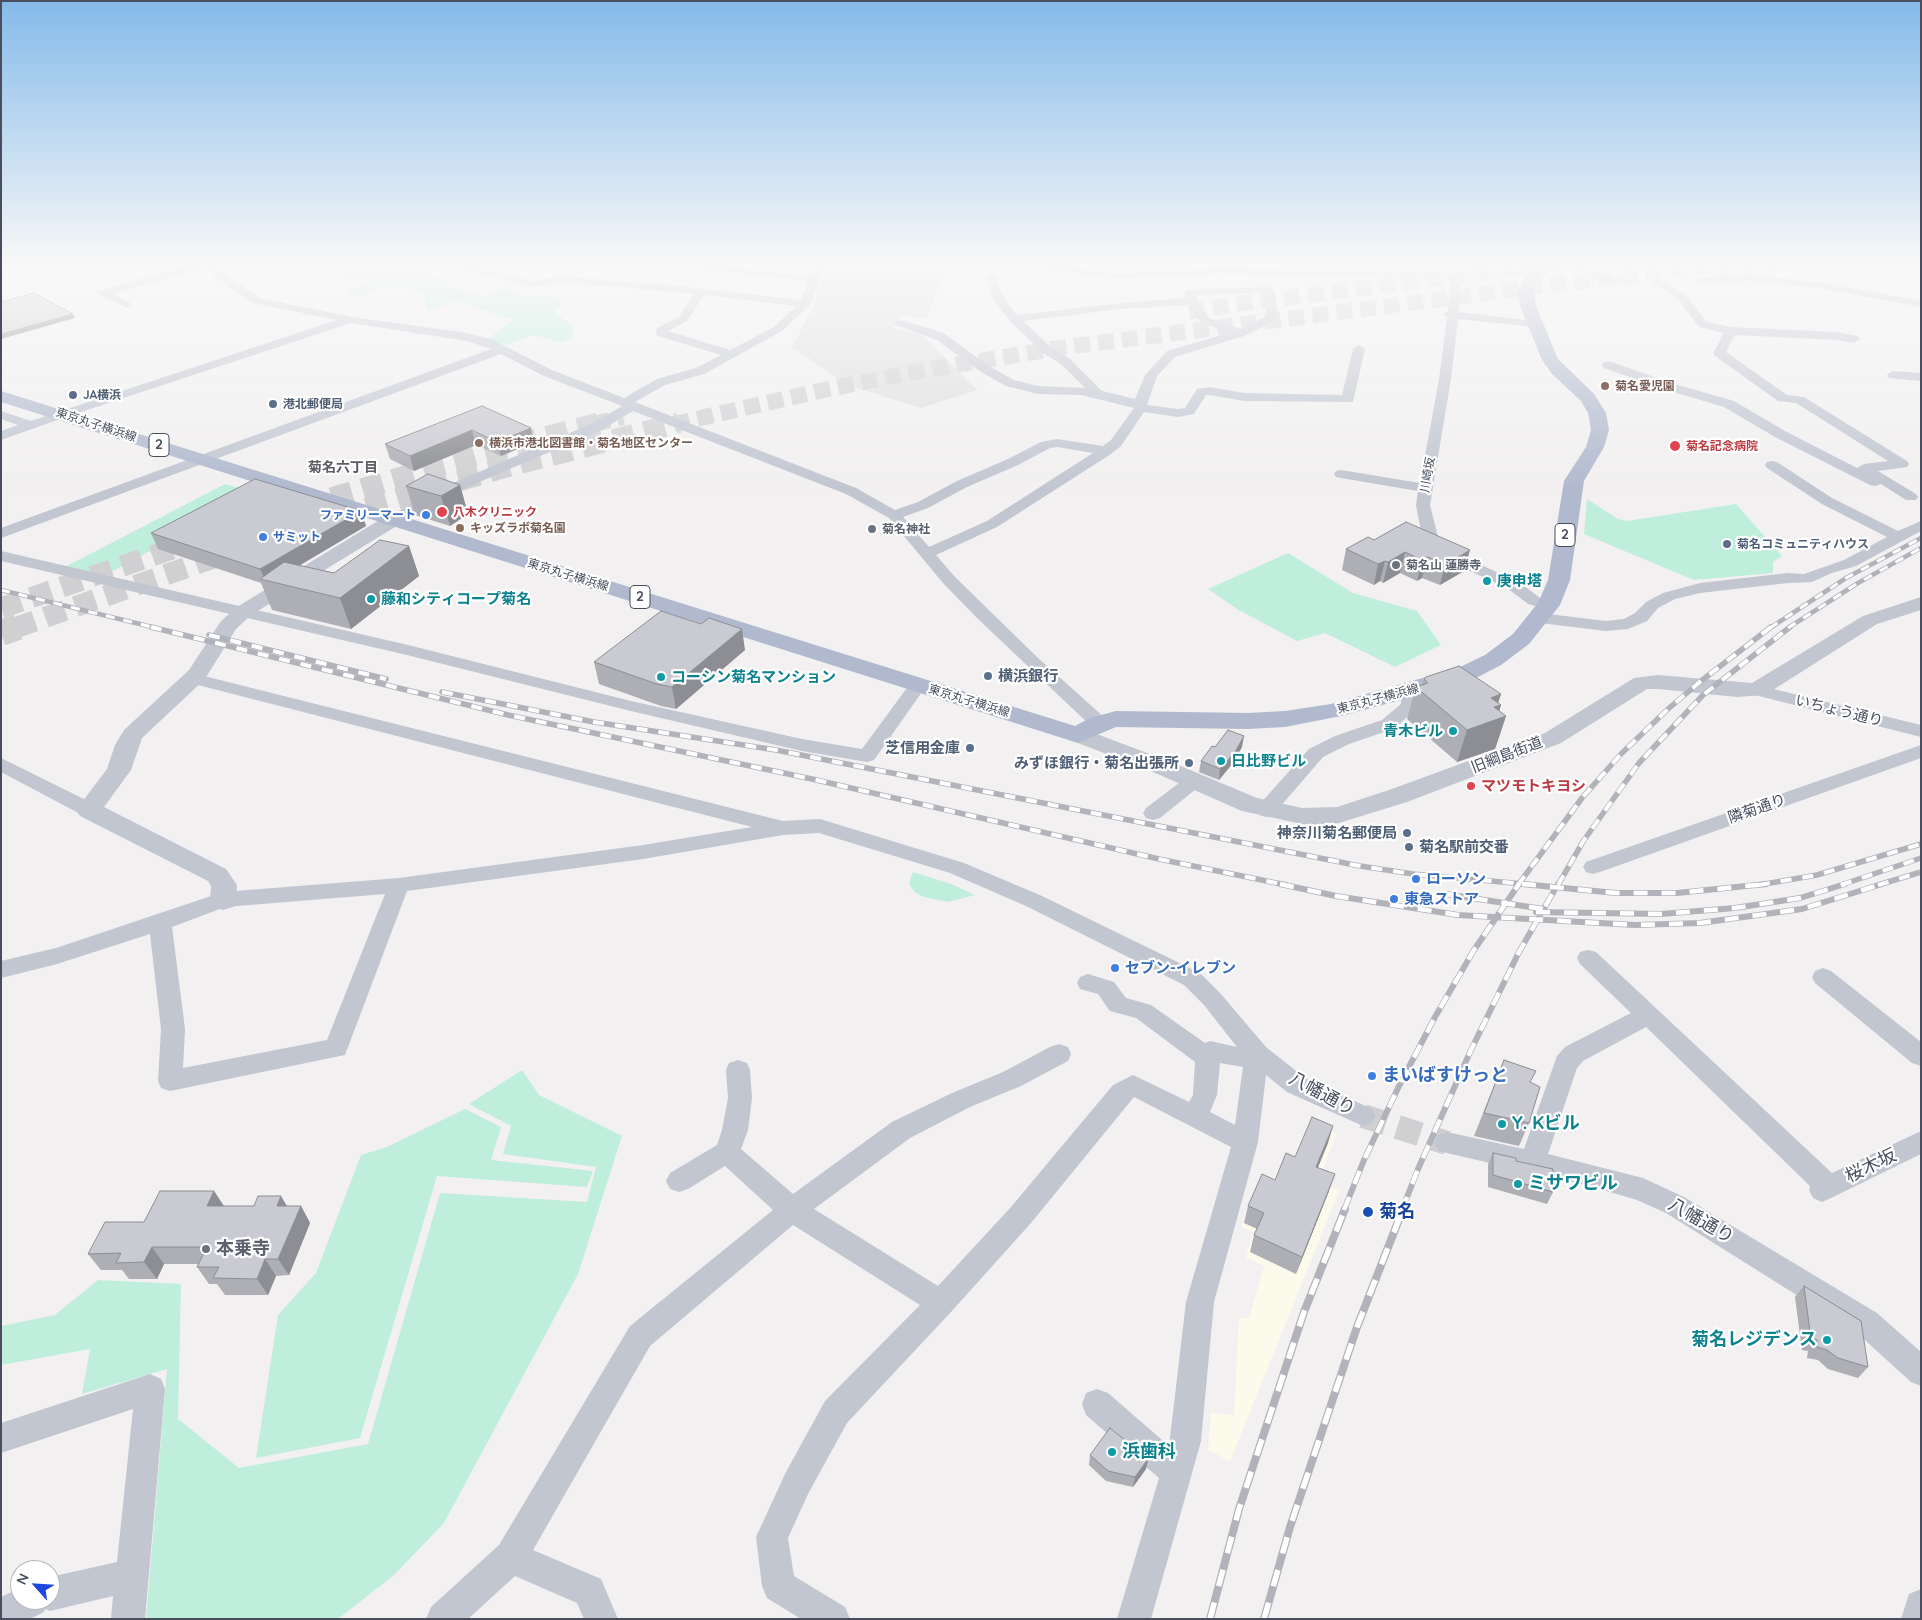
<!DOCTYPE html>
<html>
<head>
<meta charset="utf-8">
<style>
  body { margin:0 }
  #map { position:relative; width:1922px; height:1620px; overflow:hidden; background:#f2f0f0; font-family:Quicksand,sans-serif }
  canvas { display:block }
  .frame { position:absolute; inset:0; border:2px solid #484e5d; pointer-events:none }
  .north { position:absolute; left:10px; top:1560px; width:50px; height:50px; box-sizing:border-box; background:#fff; border:1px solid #b6b8be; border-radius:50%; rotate:296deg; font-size:14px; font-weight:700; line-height:20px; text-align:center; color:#484e5d }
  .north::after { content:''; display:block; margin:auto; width:18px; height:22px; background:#1e47de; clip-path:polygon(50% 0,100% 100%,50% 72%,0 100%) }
</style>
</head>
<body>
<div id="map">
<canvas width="1922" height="1620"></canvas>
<div class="frame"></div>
<div class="north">N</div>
</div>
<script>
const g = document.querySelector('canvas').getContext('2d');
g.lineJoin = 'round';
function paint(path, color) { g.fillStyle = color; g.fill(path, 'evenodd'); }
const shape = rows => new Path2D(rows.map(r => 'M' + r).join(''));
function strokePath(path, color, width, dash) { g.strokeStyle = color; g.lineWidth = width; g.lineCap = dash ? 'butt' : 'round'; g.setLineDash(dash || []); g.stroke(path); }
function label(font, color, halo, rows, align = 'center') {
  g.font = font + ' Quicksand,"Noto Sans JP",sans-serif'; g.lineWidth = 4.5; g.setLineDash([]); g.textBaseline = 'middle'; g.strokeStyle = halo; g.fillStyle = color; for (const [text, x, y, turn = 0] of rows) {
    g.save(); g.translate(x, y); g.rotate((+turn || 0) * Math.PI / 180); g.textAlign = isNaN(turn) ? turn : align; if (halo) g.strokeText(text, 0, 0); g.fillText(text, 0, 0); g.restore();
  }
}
paint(shape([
  [1309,1121,1337,1133,1318,1181,1339,1191,1230,1461,1208,1450,1211,1413,1234,1415,1239,1318,1249,1318,1264,1266,1246,1258,1253,1232,1241,1227,1257,1187,1268,1191,1278,1167,1288,1171]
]), '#fcfaea');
paint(shape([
  [825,262,935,262,944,274,927,318,901,316,893,328,921,334,977,390,921,408,847,385,792,347,814,306]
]), '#e0dedf');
paint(shape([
  [328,262,406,262,444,280,443,285,482,296,504,288,522,295,552,296,564,303,554,311,574,328,571,340,560,343,535,335,506,345,488,339,513,320,456,301,427,311,425,298,421,291,399,288,384,287,360,296,348,294,349,291,367,283,365,280,352,281,331,272,336,268],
  [225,484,257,493,104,576,65,567],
  [1587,499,1618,519,1627,521,1736,504,1782,556,1773,562,1773,573,1694,580,1584,534],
  [1288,553,1353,593,1417,611,1441,645,1395,667,1325,633,1297,641,1237,609,1208,589],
  [913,872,951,884,975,895,948,902,924,897,916,893,912,889,909,883],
  [522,1070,539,1095,622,1136,578,1274,444,1523,394,1575,338,1619,146,1619,167,1369,82,1394,90,1349,1,1365,1,1326,55,1315,98,1280,181,1284,178,1419,239,1468,368,1444,440,1193,587,1202,596,1167,503,1154,511,1126,469,1104],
  [465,1109,501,1127,491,1160,593,1171,587,1187,437,1176,360,1438,256,1458,278,1315,316,1273,361,1155,387,1147]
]), '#c0eedc');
strokePath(shape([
  [1363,1116,1447,1143]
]), '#d0d0d3', 24, [24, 12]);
strokePath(shape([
  [1714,270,1782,262],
  [1189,312,1229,305,1566,262],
  [594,424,623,417],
  [674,424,828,389,914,372,1058,348,1731,262]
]), '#d0d0d3', 16, [16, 8]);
strokePath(shape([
  [301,507,479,454,599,423],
  [336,517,506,467,679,423],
  [1,608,201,539],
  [15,628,236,550]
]), '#d0d0d3', 21, [21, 11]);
strokePath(shape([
  [1,633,18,627]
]), '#d0d0d3', 26, [26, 13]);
paint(shape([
  [1,262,10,262,1,267,1,262],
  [200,262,215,262,225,275,260,298,352,317,467,333,491,339,552,370,624,398,657,379,696,368,721,355,658,336,656,333,657,328,679,317,694,294,559,282,535,287,476,274,448,262,464,262,483,269,535,281,559,276,679,286,801,300,808,281,700,270,695,267,700,264,811,275,816,262,826,262,811,304,782,331,704,374,665,385,635,402,856,488,895,510,918,502,957,481,1008,459,1041,442,1057,439,1103,446,1111,440,1134,408,1081,395,1038,394,1006,386,981,372,937,340,896,325,894,323,900,320,932,329,945,334,989,366,1014,380,1038,386,1085,388,1061,364,1043,353,1010,321,994,300,986,277,987,275,995,275,1005,300,1017,315,1121,303,1185,298,1185,292,1191,289,1272,287,1279,316,1274,322,1244,336,1175,357,1157,376,1147,405,1178,409,1185,408,1197,389,1210,387,1244,393,1342,395,1353,349,1359,345,1365,349,1353,402,1244,401,1210,395,1206,395,1194,414,1178,417,1144,412,1121,446,1111,454,997,527,936,555,955,577,1037,657,1106,719,1108,723,1106,727,1099,729,1092,727,976,617,943,583,889,518,846,494,633,411,603,429,442,498,398,523,388,523,385,520,388,517,432,492,593,423,622,406,544,376,501,354,1,538,1,528,491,349,467,341,351,323,66,417,1,440,1,431,18,425,1,419,1,411,31,421,337,320,252,303,217,279,207,267,113,294,130,303,132,305,130,307,126,308,97,293,99,291,200,262],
  [1263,293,1267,316,1240,329,1209,318,1197,301,1197,295,1263,293],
  [704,295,796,306,774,327,730,350,668,331,687,321,704,295],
  [1187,305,1201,322,1228,333,1167,351,1145,375,1135,399,1102,391,1069,358,1051,347,1023,321,1121,309,1187,305],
  [1057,447,1093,453,987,521,929,547,903,517,928,508,967,487,1018,465,1050,448,1057,447],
  [999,262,1033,262,1117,273,1219,268,1451,273,1542,271,1543,273,1538,276,1458,279,1460,283,1459,312,1535,321,1541,324,1535,327,1458,319,1451,379,1430,505,1439,541,1443,548,1519,582,1540,598,1555,602,1557,605,1555,608,1549,610,1528,604,1507,588,1433,554,1423,541,1416,505,1418,491,1341,478,1336,477,1334,474,1336,471,1341,470,1420,483,1439,379,1447,317,1443,314,1448,311,1450,283,1447,279,1219,274,1117,279,1004,265,999,262],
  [1555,262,1570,262,1602,275,1629,279,1634,282,1629,285,1600,281,1555,262],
  [1752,275,1819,282,1921,301,1921,307,1819,288,1752,281,1701,283,1696,280,1701,277,1752,275],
  [1658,279,1685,294,1707,322,1731,327,1836,332,1858,336,1860,339,1854,343,1836,340,1735,335,1726,352,1787,395,1804,397,1907,461,1909,464,1907,467,1878,471,1916,494,1918,497,1916,500,1906,500,1881,484,1875,486,1870,485,1775,437,1724,407,1663,389,1604,368,1602,365,1604,362,1612,362,1671,383,1734,401,1785,431,1857,468,1864,464,1888,461,1796,403,1778,401,1715,356,1713,353,1724,333,1699,327,1677,298,1654,284,1653,282,1654,280,1658,279],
  [1893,371,1921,373,1921,381,1889,378,1887,375,1893,371],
  [1772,461,1777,462,1832,498,1898,531,1921,521,1921,531,1856,566,1832,573,1812,582,1788,583,1700,593,1675,599,1658,608,1647,621,1628,629,1606,631,1540,623,1534,622,1532,618,1534,614,1540,613,1606,621,1624,619,1635,613,1646,602,1663,593,1700,583,1788,573,1804,574,1844,560,1887,537,1822,504,1767,468,1765,465,1767,462,1772,461],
  [1,551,408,645,631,701,802,739,862,749,912,681,918,680,924,681,927,685,874,760,867,762,802,751,631,711,407,655,1,561,1,551],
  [192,673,783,821,820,819,964,863,1042,896,1200,973,1220,993,1266,1047,1305,1078,1372,1109,1376,1116,1372,1123,1363,1126,1287,1092,1266,1075,1258,1142,1214,1302,1201,1441,1151,1619,1117,1619,1159,1478,1086,1415,1082,1404,1086,1393,1097,1389,1108,1393,1169,1446,1186,1302,1231,1147,1134,1097,1031,1223,951,1312,847,1423,808,1494,788,1538,794,1576,845,1607,850,1619,801,1619,767,1598,762,1586,756,1537,786,1472,825,1401,920,1305,793,1225,650,1346,533,1550,601,1579,618,1619,584,1619,577,1603,515,1576,468,1619,426,1619,431,1607,499,1545,630,1326,773,1210,725,1166,688,1189,679,1192,670,1189,666,1181,670,1173,717,1145,722,1130,728,1098,726,1070,729,1063,738,1060,747,1063,750,1070,752,1098,748,1130,741,1149,793,1194,892,1122,952,1093,1003,1072,1050,1047,1059,1044,1068,1047,1071,1054,1068,1061,1021,1086,970,1107,910,1138,814,1209,938,1286,1011,1207,1113,1085,1133,1075,1189,1102,1193,1095,1195,1062,1136,1018,1110,1011,1098,994,1080,989,1077,983,1080,977,1088,974,1114,982,1126,998,1151,1005,1205,1043,1210,1041,1237,1047,1204,1005,1184,985,1026,906,950,873,819,833,783,835,643,859,407,891,345,1055,170,1091,161,1088,158,1081,161,1029,150,934,57,964,1,978,1,961,56,948,223,892,399,878,643,845,752,827,186,682,183,678,186,674,192,673],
  [385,894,327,1040,183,1068,185,1029,172,927,225,907,385,894],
  [1220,1063,1243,1067,1235,1125,1210,1112,1217,1095,1220,1063],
  [1757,685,1921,725,1921,737,1751,694,1748,690,1751,686,1757,685],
  [1404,687,1410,688,1416,695,1419,699,1419,705,1396,728,1349,744,1323,757,1273,815,1266,817,1259,815,1256,810,1259,805,1309,749,1335,736,1382,720,1401,704,1401,700,1395,692,1398,688,1404,687],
  [1921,745,1921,758,1600,872,1593,874,1586,872,1583,867,1586,862,1921,745],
  [1,758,96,805,99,810,96,815,89,817,82,815,1,772,1,758],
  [1194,775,1201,777,1204,781,1201,785,1160,818,1153,820,1146,818,1143,813,1146,808,1187,777,1194,775],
  [1588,950,1596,952,1832,1173,1921,1131,1921,1154,1831,1198,1822,1202,1813,1198,1809,1190,1810,1186,1646,1027,1583,1061,1577,1068,1548,1154,1643,1178,1684,1197,1877,1313,1921,1352,1921,1386,1911,1382,1857,1333,1666,1213,1637,1200,1586,1185,1438,1151,1434,1143,1438,1135,1447,1132,1524,1149,1557,1056,1565,1047,1631,1013,1580,964,1577,958,1580,952,1588,950],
  [1823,968,1831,971,1921,1042,1921,1066,1912,1063,1815,983,1812,977,1815,971,1823,968],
  [150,1374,161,1379,165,1389,145,1619,111,1619,113,1596,50,1611,45,1609,44,1612,30,1619,1,1619,1,1597,20,1588,20,1600,50,1600,50,1577,117,1562,133,1409,1,1453,1,1423,150,1374],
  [1921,1589,1921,1619,1901,1619,1909,1594,1921,1589]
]), '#c1c6d1');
paint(shape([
  [393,514,400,516,402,520,400,524,251,615,236,629,205,679,142,738,131,770,104,807,226,869,237,885,236,900,233,907,223,910,213,907,210,900,211,886,208,881,80,816,76,810,107,769,115,745,124,730,189,670,221,621,237,607,386,516,393,514],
  [1921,597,1921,610,1877,624,1765,695,1737,697,1658,689,1647,689,1561,743,1407,802,1339,823,1323,825,1302,824,1242,811,1153,772,1070,740,1066,735,1070,730,1078,728,1086,730,1171,762,1257,798,1302,808,1337,807,1389,790,1545,733,1634,678,1658,675,1752,683,1863,616,1921,597]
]), '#c1c6d1');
paint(shape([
  [1546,262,1566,262,1548,272,1536,283,1534,292,1536,306,1558,359,1594,394,1606,413,1609,430,1604,447,1584,481,1570,580,1560,605,1529,644,1501,665,1476,678,1446,688,1341,716,1285,727,1248,729,1116,727,1078,743,1,402,1,391,1075,726,1090,718,1116,711,1248,713,1285,711,1331,704,1458,668,1485,655,1513,634,1538,603,1548,580,1564,481,1586,447,1591,430,1588,413,1581,401,1552,374,1542,360,1520,306,1518,292,1522,281,1538,266,1546,262]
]), '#b0b9ce');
const railFar3 = shape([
  [1,590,156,628],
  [1770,628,1846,578,1921,538],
  [1788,628,1858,583,1921,548]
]);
const railFar2 = shape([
  [151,627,508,715,812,779,1159,859,1286,885],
  [209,635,386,679],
  [442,692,594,722,776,750,1360,866,1413,874,1535,885],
  [1518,885,1582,798,1621,754,1668,709,1701,681,1771,627],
  [1558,885,1584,840,1639,763,1703,695,1790,627],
  [1759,885,1817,875,1921,844],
  [1841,885,1921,858],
  [1878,885,1921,872]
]);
const railFar1 = shape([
  [1280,884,1336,896,1458,915,1635,925,1700,923,1802,909,1882,884],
  [1522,884,1616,893,1677,893,1766,884],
  [1446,894,1543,909],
  [1536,912,1661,914,1735,908,1800,898,1845,884],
  [1344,1210,1364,1160,1399,1086,1435,1017,1474,950,1519,884],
  [1402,1210,1418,1169,1471,1050,1519,952,1558,884]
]);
const rail = shape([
  [1210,1619,1239,1509,1304,1312,1345,1209],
  [1264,1619,1290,1527,1357,1327,1403,1209]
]);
strokePath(railFar3, '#b2b3ba', 4.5);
strokePath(railFar2, '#b2b3ba', 5.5);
strokePath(railFar1, '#b2b3ba', 6);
strokePath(rail, '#b2b3ba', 8);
strokePath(railFar3, '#fff', 3, [9]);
strokePath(railFar2, '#fff', 4, [11]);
strokePath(railFar1, '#fff', 4.5, [14]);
strokePath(rail, '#fff', 5.5, [17]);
paint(shape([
  [482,406,531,428,534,442,501,456,476,445,414,471,390,459,385,444],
  [460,485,468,514,450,526,415,515,406,486],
  [361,511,366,526,299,566,334,573,409,546,419,576,351,629,272,610,261,583,158,549,151,533],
  [1406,522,1464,571,1440,585,1422,578,1417,581,1400,573,1383,583,1380,581,1374,585,1342,570,1346,549,1374,540],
  [745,650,676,709,661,706,599,684,594,662],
  [1424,679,1501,694,1498,703,1501,705,1499,711,1506,716,1495,749,1457,762,1407,719,1416,687,1422,685],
  [1215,747,1242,747,1233,763,1219,780,1199,772,1201,761],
  [1504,1060,1531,1082,1529,1123,1519,1146,1474,1136,1495,1083],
  [1328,1143,1318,1167,1329,1191,1296,1274,1250,1252,1254,1235,1257,1229,1244,1223,1248,1206,1275,1180,1295,1157],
  [1493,1153,1516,1161,1553,1192,1547,1204,1488,1187,1488,1164],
  [214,1191,224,1206,301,1206,310,1223,289,1275,276,1276,268,1295,225,1295,217,1284,209,1284,197,1267,198,1264,164,1264,157,1279,129,1279,122,1270,101,1270,88,1254,144,1222],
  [1804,1286,1868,1367,1858,1378,1828,1369,1818,1360,1807,1358,1808,1351,1802,1350,1795,1297],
  [1090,1455,1148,1459,1146,1469,1133,1487,1106,1481,1089,1465]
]), '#aeafb5');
paint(shape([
  [73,314,75,318,1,339,1,334],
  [531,428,534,442,501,456,497,442],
  [472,430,476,445,414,471,410,456],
  [460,485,468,514,450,526,441,496],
  [361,511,366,526,271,582,265,580,260,569],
  [409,546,419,576,351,629,340,598],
  [1470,550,1464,571,1440,585,1445,565],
  [1405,552,1400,573,1383,583,1388,562],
  [1428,557,1422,578,1417,581,1422,560],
  [1385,561,1380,581,1374,585,1378,564],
  [742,629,745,650,676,709,672,687],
  [1501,694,1497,706,1501,705,1497,719,1506,716,1495,749,1457,762,1467,730,1491,698],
  [1244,736,1242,747,1233,763,1219,780,1220,769],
  [1333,1126,1328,1143,1311,1184,1316,1167],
  [1335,1174,1329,1191,1296,1274,1302,1257],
  [214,1191,225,1208,207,1206],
  [281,1196,291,1213,277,1206],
  [301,1206,310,1223,289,1275,278,1259],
  [152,1247,164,1264,157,1279,144,1262],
  [265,1259,276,1276,268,1295,257,1279],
  [1148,1459,1146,1469,1133,1487,1135,1477]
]), '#8d8e93');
const building = shape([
  [34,293,73,314,1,334,1,302,34,293],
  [482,406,531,428,497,442,472,430,410,456,385,444,482,406],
  [428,474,460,485,441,496,406,486,428,474],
  [255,479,361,511,260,569,151,533,255,479],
  [1406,522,1470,550,1445,565,1428,557,1422,560,1405,552,1388,562,1385,561,1378,564,1346,549,1368,537,1374,540,1406,522],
  [380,540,409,546,340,598,260,579,284,562,334,573,380,540],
  [661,611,701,624,709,618,742,629,672,687,657,684,594,662,661,611],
  [1459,666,1501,694,1491,698,1501,705,1494,707,1506,716,1467,730,1416,687,1428,683,1424,679,1426,677,1459,666],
  [1228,730,1244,736,1235,752,1220,769,1201,761,1212,746,1215,747,1228,730],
  [1504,1060,1536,1071,1530,1082,1540,1087,1529,1123,1484,1113,1504,1060],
  [1312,1117,1333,1126,1316,1167,1335,1174,1302,1257,1254,1235,1264,1213,1248,1206,1262,1174,1275,1180,1286,1153,1295,1157,1312,1117],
  [1493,1153,1516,1158,1516,1161,1553,1169,1553,1192,1493,1175,1493,1153],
  [160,1191,214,1191,207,1206,254,1206,258,1196,281,1196,277,1206,301,1206,278,1259,265,1259,257,1279,213,1278,219,1267,197,1267,207,1247,152,1247,144,1262,116,1263,121,1253,88,1254,105,1222,144,1222,160,1191],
  [1804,1286,1861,1321,1868,1367,1838,1358,1827,1350,1817,1347,1817,1340,1811,1339,1804,1286],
  [1110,1428,1148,1459,1135,1477,1108,1471,1090,1455,1110,1428]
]);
paint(building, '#cacbd2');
strokePath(building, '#8d8e93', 1);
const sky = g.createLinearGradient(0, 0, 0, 489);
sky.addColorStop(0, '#84bae9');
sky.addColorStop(0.54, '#f9f8f8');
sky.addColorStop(1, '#f9f8f800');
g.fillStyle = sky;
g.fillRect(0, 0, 1922, 489);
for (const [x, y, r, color] of [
  [1605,386,5,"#8d6e63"],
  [73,395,5,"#5c6f8a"],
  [273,404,5,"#5c6f8a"],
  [479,443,5,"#8d6e63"],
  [1675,446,6,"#e0444e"],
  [442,512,6,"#e0444e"],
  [426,515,5,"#3f7fe0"],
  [460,528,5,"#8d6e63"],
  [872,529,5,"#6b7280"],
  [263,537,5,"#3f7fe0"],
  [1727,544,5,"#5c6f8a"],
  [1396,565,5,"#6b7280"],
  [1487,581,5,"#0f9aa8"],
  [371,599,5,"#0f9aa8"],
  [988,676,5,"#5c6f8a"],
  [661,677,5,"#0f9aa8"],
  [1453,731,5,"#0f9aa8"],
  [970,748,5,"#5c6f8a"],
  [1221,761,5,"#0f9aa8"],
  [1189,763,5,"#5c6f8a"],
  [1471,786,5,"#e0444e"],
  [1407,833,5,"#5c6f8a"],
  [1409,847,5,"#5c6f8a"],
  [1416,879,5,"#3f7fe0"],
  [1394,899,5,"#3f7fe0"],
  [1115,968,5,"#3f7fe0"],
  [1372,1076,5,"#3f7fe0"],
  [1502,1124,5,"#0f9aa8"],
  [1518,1184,5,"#0f9aa8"],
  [1368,1212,6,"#1a4fb4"],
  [206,1249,5,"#6b7280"],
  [1827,1340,5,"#0f9aa8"],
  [1112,1452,5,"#0f9aa8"]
]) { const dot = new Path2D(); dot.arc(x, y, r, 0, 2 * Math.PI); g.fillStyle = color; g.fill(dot); strokePath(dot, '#fff', 2); }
label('bold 12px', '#785e54', '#fff', [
  ["菊名愛児園",1615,386],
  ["横浜市港北図書館・菊名地区センター",489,443],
  ["キッズラボ菊名園",470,528]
], 'left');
label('bold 12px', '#4e5e75', '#fff', [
  ["JA横浜",83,395],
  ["港北郵便局",283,404],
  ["菊名コミュニティハウス",1737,544]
], 'left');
label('12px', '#484e5d', '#fff', [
  ["東京丸子横浜線",96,425,18],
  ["川崎坂",1428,475,-80],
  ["東京丸子横浜線",568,575,17],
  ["東京丸子横浜線",1378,699,-15],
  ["東京丸子横浜線",969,701,17]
]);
label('bold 12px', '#be3a42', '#fff', [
  ["菊名記念病院",1686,446],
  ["八木クリニック",453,512]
], 'left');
label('bold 12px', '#366cbe', '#fff', [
  ["ファミリーマート",416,515],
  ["サミット",273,537,"left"]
], 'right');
label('bold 12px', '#5b616d', '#fff', [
  ["菊名神社",882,529],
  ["菊名山 蓮勝寺",1406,565]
], 'left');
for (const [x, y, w] of [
  [159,445,20],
  [1565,535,20],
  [640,597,20]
]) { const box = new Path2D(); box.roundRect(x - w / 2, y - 11.5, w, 23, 4); g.fillStyle = '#fff'; g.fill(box); strokePath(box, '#484e5d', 1); }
label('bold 14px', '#484e5d', null, [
  ["2",159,445],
  ["2",1565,535],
  ["2",640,597]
]);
label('bold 14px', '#5c5e65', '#fff', [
  ["菊名六丁目",343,468]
]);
label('bold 15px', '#0d838f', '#fff', [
  ["庚申塔",1497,581],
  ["藤和シティコープ菊名",381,599],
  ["コーシン菊名マンション",671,677],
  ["青木ビル",1443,731,"right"],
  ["日比野ビル",1231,761]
], 'left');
label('bold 15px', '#4e5e75', '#fff', [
  ["横浜銀行",998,676,"left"],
  ["芝信用金庫",960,748],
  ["みずほ銀行・菊名出張所",1179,763],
  ["神奈川菊名郵便局",1397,833],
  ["菊名駅前交番",1419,847,"left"]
], 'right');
label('15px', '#484e5d', '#fff', [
  ["いちょう通り",1839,711,14],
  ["旧綱島街道",1507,755,-21],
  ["隣菊通り",1757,809,-19]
]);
label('bold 15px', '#be3a42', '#fff', [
  ["マツモトキヨシ",1481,786]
], 'left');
label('bold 15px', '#366cbe', '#fff', [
  ["ローソン",1426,879],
  ["東急ストア",1404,899],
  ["セブン-イレブン",1125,968]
], 'left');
label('bold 18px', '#366cbe', '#fff', [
  ["まいばすけっと",1382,1076]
], 'left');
label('18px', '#484e5d', '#fff', [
  ["八幡通り",1322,1094,28],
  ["桜木坂",1871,1166,-26],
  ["八幡通り",1701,1221,30]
]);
label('bold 18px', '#0d838f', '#fff', [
  ["Y. Kビル",1512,1124],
  ["ミサワビル",1528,1184],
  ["菊名レジデンス",1817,1340,"right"],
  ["浜歯科",1122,1452]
], 'left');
label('bold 18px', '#164399', '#fff', [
  ["菊名",1379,1212]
], 'left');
label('bold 18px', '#5b616d', '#fff', [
  ["本乗寺",216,1249]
], 'left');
</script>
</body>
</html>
